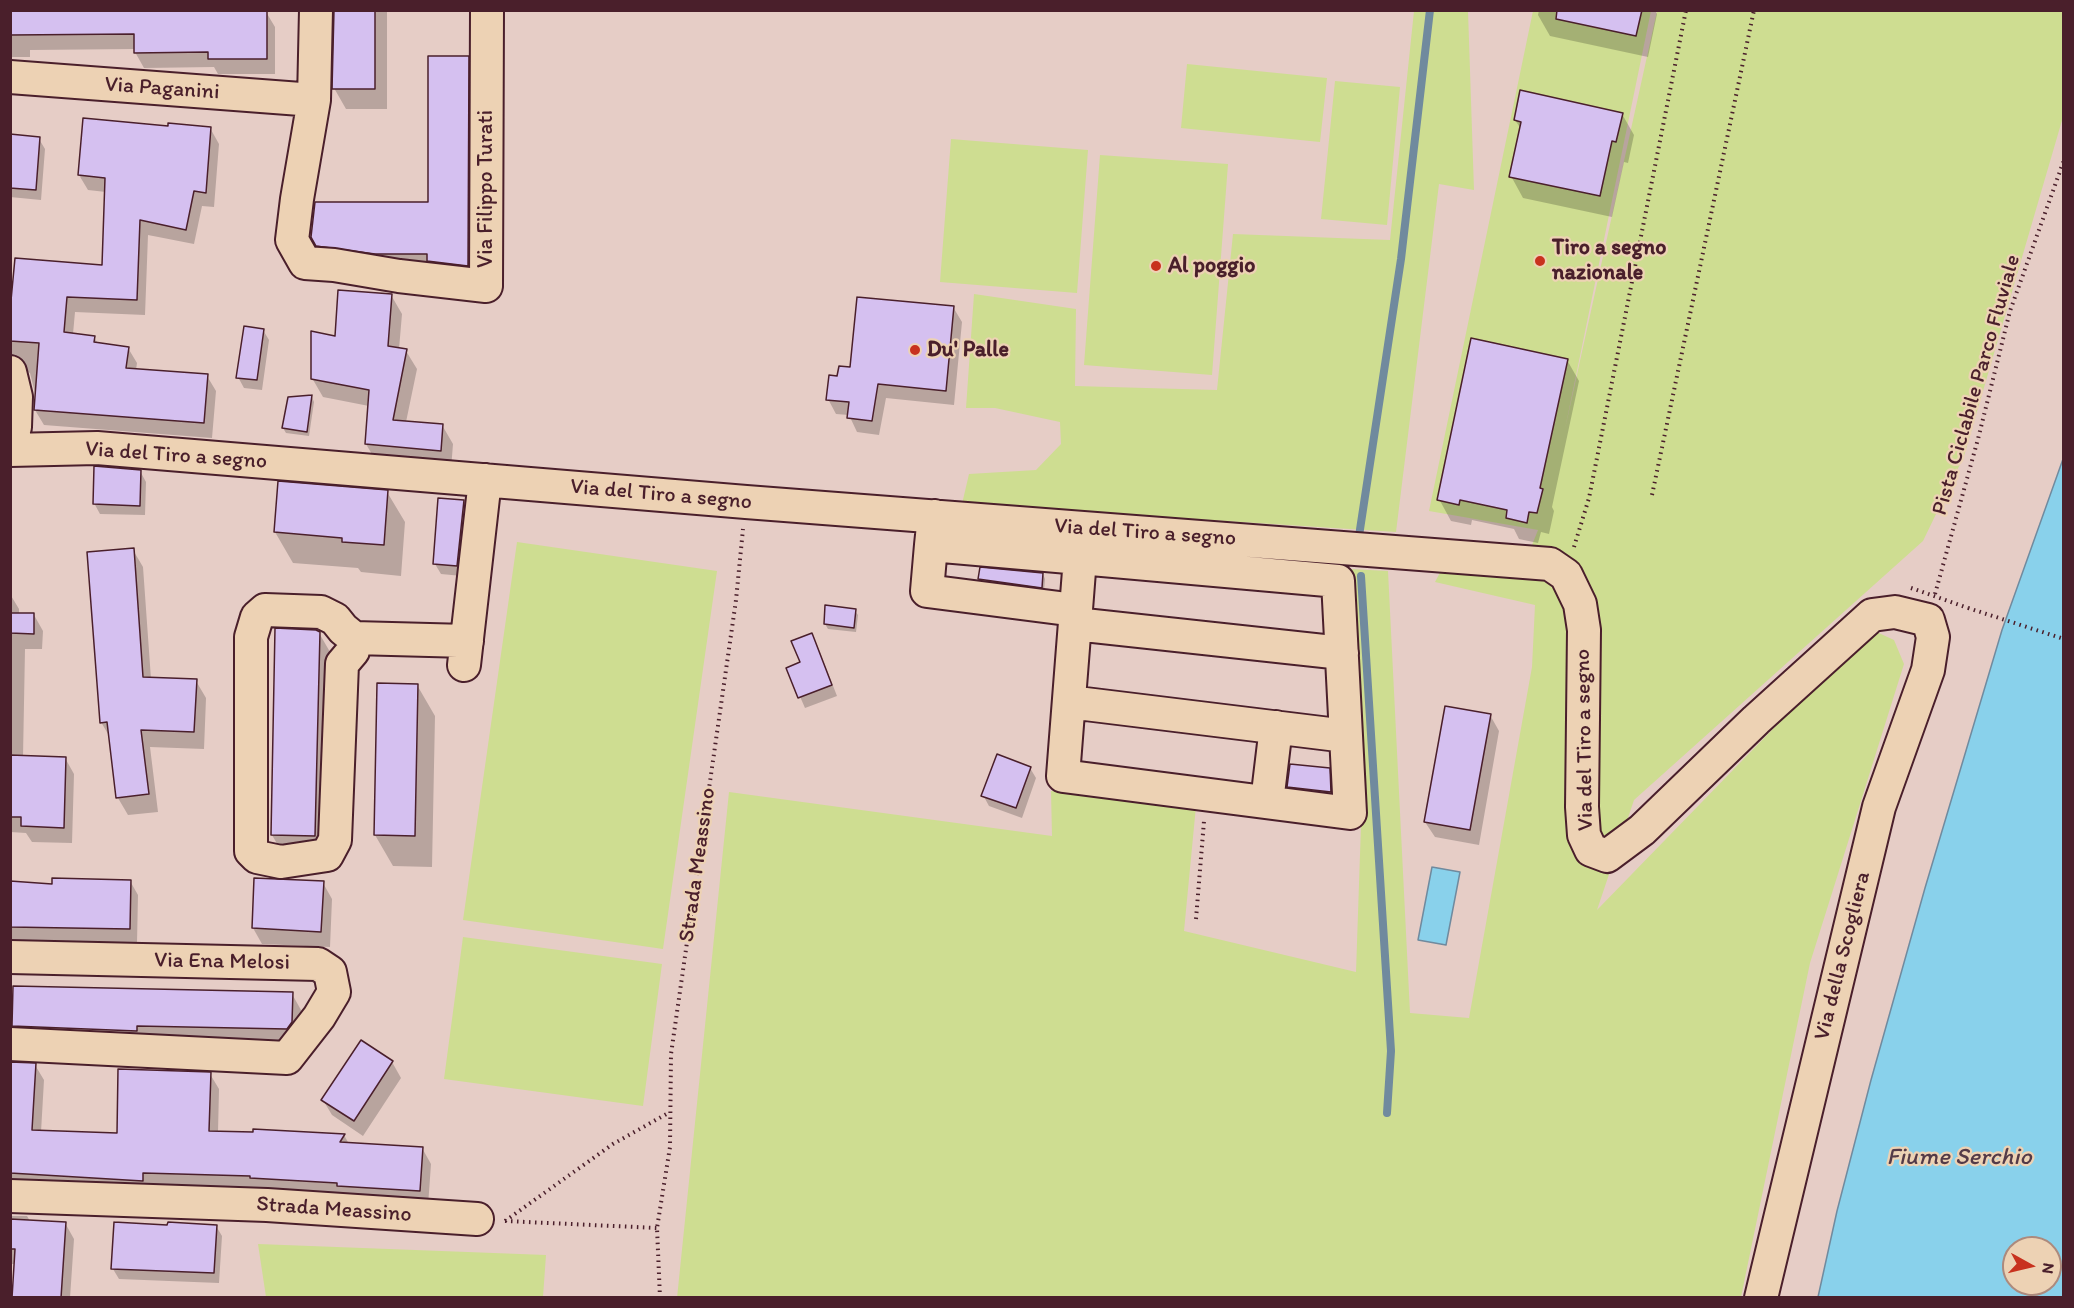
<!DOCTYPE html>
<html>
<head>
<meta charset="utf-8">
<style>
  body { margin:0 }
  #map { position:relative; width:2074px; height:1308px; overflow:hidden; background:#e6cdc6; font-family:Itim,sans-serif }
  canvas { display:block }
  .frame { position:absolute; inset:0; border:12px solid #4a1f2b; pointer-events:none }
  .north { position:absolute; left:2002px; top:1236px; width:60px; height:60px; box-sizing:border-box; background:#edd2b4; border:2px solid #ac8a7d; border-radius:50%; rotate:98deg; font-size:16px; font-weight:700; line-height:24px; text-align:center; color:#4a1f2b }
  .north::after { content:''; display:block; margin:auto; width:21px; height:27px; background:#c8321e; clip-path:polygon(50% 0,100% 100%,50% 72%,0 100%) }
</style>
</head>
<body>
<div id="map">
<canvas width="2074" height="1308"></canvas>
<div class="frame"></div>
<div class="north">N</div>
</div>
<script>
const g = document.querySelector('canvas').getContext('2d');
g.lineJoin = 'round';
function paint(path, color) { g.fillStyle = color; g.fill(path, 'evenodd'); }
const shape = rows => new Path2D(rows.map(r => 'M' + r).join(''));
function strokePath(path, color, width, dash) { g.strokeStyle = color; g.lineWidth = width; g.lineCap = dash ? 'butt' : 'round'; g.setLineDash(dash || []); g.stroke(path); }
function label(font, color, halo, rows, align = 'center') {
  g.font = font + ' Itim,sans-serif'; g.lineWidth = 4.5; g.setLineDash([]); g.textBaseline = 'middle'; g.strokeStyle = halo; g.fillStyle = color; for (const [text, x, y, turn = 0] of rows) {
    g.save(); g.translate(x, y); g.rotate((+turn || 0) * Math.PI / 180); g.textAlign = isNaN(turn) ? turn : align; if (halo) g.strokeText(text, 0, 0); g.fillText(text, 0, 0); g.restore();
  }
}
paint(shape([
  [1414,11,1468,11,1474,190,1439,184,1396,532,962,504,969,474,1036,470,1061,444,1060,422,995,408,966,408,974,294,1076,309,1075,386,1217,390,1233,234,1390,240],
  [1533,11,1651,11,1565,429,1657,11,2063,11,2063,117,1964,456,1923,541,1634,800,1597,910,1870,629,1894,640,1904,664,1810,963,1741,1297,677,1298,729,792,1052,836,1051,791,1196,806,1184,931,1356,972,1361,825,1350,569,1388,571,1410,1013,1469,1018,1532,667,1535,605,1435,582,1444,565,1534,573,1532,545,1538,530,1429,511],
  [1187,64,1327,78,1320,142,1181,128],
  [1335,81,1400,87,1387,225,1321,219],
  [951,139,1088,150,1077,293,940,282],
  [1100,155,1228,164,1212,375,1084,365],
  [517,542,717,571,663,949,463,920],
  [463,937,662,964,643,1106,444,1079],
  [258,1244,546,1255,543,1297,266,1297]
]), '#cedd91');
const water = shape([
  [2063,459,2063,1297,1818,1297,1837,1211,1871,1080,1925,888,2002,630,2063,459],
  [2014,1248,2050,1248,2050,1284,2014,1284,2014,1248],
  [1432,867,1460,872,1446,945,1418,940,1432,867]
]);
paint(water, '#89d1eb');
strokePath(water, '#708a9e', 1.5);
paint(shape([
  [10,10,266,12,275,27,275,74,218,74,214,67,144,68,135,52,135,49,30,50,30,57,10,57],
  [335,10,387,10,387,109,346,109,334,88],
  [1539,10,1655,10,1657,14,1648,57,1550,36,1538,15],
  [468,57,479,77,478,285,329,265,313,237,429,204],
  [1622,114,1634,135,1628,163,1624,162,1612,217,1523,198,1511,176,1521,129,1515,120],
  [169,128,210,128,219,144,214,207,202,206,194,244,148,235,145,315,75,312,73,334,94,337,98,344,128,348,137,363,136,370,207,376,216,391,212,438,44,425,35,410,35,393,30,373,24,370,10,372,10,323,104,266,106,192,88,190,79,175],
  [10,136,39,139,45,149,41,200,10,197],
  [391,295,402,314,399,349,406,351,417,369,406,422,442,425,453,444,451,469,377,463,366,444,369,406,323,397,312,378,336,337],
  [953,307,962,322,954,405,886,398,879,435,857,432,849,415,836,414,828,399,838,378],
  [263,330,269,340,262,390,244,388,238,377],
  [1567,360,1579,381,1552,507,1554,511,1549,534,1541,532,1538,543,1519,539,1514,529,1472,520,1471,525,1451,521,1439,499],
  [312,397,314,402,309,436,286,433,283,428],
  [140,471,146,482,145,515,100,514,94,503],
  [387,492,405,522,401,576,361,572,358,568,293,563,275,532],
  [464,501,470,512,462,576,441,574,435,564],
  [133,550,143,567,151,679,196,681,206,698,204,749,150,747,158,812,128,815,118,798,111,739,101,722],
  [1043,574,1045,579,1044,592,983,584,980,579],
  [10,594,19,609,19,615,34,615,43,631,42,649,25,649,23,757,65,758,74,774,72,843,32,842,26,833,10,832],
  [855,611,858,615,856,632,828,629,825,624],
  [319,633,337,664,332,867,290,866,272,835],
  [812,635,817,645,837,696,805,708,788,669,802,663],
  [417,685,435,716,432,867,393,866,375,835],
  [1490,715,1499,731,1479,845,1435,837,1425,822],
  [1030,768,1036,778,1022,818,989,806,983,795],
  [1329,770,1335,780,1336,802,1295,797,1288,786],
  [130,881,138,895,137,943,10,941,10,883,54,885],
  [323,883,332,899,330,947,262,944,253,928],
  [292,994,301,1010,300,1039,296,1044,23,1042,14,1026],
  [392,1062,401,1078,363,1136,332,1115,323,1100],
  [10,1064,35,1065,44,1080,41,1132,118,1135,210,1074,219,1089,218,1132,255,1133,255,1130,344,1135,349,1144,422,1148,431,1164,428,1206,10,1187],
  [10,1216,27,1216,30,1221,65,1223,74,1239,70,1298,14,1298,16,1264,10,1264],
  [216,1226,222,1236,219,1283,119,1279,113,1269,169,1227]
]), '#0003');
strokePath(shape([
  [1359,536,1401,259,1430,10],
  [1361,576,1391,1051,1387,1113]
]), '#708a9e', 8);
const building = shape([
  [10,10,267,10,267,59,208,59,208,52,134,53,134,34,10,35,10,10],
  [334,10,375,10,375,89,332,89,334,10],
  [1557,10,1642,10,1636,36,1556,19,1557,10],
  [428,56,469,56,468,266,427,261,427,254,375,254,316,246,311,237,315,202,428,202,428,56],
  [1520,90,1623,113,1616,142,1612,141,1600,196,1509,177,1521,122,1514,120,1520,90],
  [83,118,168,126,168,123,211,127,206,193,194,191,186,230,140,220,137,300,67,297,64,332,95,336,94,342,129,347,126,368,208,374,204,423,34,410,39,343,10,341,10,311,15,258,102,265,105,178,78,175,83,118],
  [10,134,40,137,36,190,10,188,10,134],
  [338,290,392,294,388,346,407,349,393,420,443,424,441,451,365,444,369,390,311,379,311,331,335,336,338,290],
  [857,297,954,306,946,391,878,384,872,421,847,418,849,402,826,400,829,375,837,376,839,366,850,367,857,297],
  [244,326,264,329,257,380,236,378,244,326],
  [1471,338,1568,359,1540,488,1543,489,1537,513,1529,512,1527,523,1506,518,1507,510,1460,500,1459,505,1437,500,1471,338],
  [312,395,307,432,282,428,288,397,312,395],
  [94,466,141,470,140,506,93,504,94,466],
  [278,481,388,490,384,545,342,542,342,538,274,532,278,481],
  [438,498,464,500,457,566,433,564,438,498],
  [134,548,143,677,197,679,194,732,141,730,149,794,116,798,107,722,100,723,87,552,134,548],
  [980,567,1043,573,1042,588,978,579,980,567],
  [825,605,856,609,854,628,824,624,825,605],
  [10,613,34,613,34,634,10,633,10,613],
  [275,628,316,630,320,632,315,836,271,835,275,628],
  [812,633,832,685,798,698,786,668,800,662,791,641,812,633],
  [377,683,418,684,415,836,374,835,377,683],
  [1445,706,1491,714,1470,830,1424,822,1445,706],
  [997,754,1031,767,1016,808,981,796,997,754],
  [10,755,66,757,64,828,21,826,21,817,10,817,10,755],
  [1290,764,1330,768,1331,792,1287,787,1290,764],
  [52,878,131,880,130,929,10,927,10,881,52,884,52,878],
  [254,878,324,881,321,932,252,928,254,878],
  [13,986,293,992,292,1022,287,1029,137,1026,137,1031,12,1026,13,986],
  [361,1040,393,1061,354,1121,321,1100,361,1040],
  [10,1062,36,1063,32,1130,117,1133,118,1069,211,1072,209,1131,253,1132,253,1129,345,1134,340,1142,423,1147,420,1191,337,1186,337,1183,250,1178,250,1176,143,1173,143,1181,10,1173,10,1062],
  [10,1219,66,1222,61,1298,12,1298,15,1249,10,1249,10,1219],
  [114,1222,167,1225,168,1222,217,1225,214,1273,111,1269,114,1222]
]);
paint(building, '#d5c0f0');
strokePath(building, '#4a1f2b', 1.5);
const minor = shape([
  [316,10,314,100,297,199,292,240,305,263,334,265,399,276,486,286,487,10],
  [10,77,314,100],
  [10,372,16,397,15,427,10,439],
  [10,450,97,448,746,502,1550,564,1566,575,1580,604,1584,630,1582,807,1584,835,1591,850,1607,856,1642,830,1756,720,1872,615,1895,612,1928,620,1933,637,1928,670,1879,807,1761,1298],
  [934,516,931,545,1080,558,1338,581,1350,813,1063,776,1080,558],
  [931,545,927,591,1075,610],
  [1075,624,1342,653],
  [354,638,353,651,342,664,335,840,327,855,281,862,257,857,251,851,251,637,257,617,265,610,321,612,335,619,343,629,354,638,467,641],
  [464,665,485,480],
  [1069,702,1346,736],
  [1267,802,1276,727],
  [10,957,318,964,330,972,334,992,319,1017,287,1058,10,1044],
  [10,1196,267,1205,477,1219]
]);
strokePath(minor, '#4a1f2b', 36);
strokePath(shape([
  [1652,495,1754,10],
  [1574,547,1589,498,1686,10],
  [1935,594,1978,439,2010,311,2064,160],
  [1968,608,2064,639],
  [1196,919,1204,821],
  [505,1221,613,1144,670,1112],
  [505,1221,657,1228],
  [660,1298,657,1228,670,1147,671,1054,736,600,743,529]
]), '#4a1f2b', 4, [1.5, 4.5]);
strokePath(minor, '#edd2b4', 32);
strokePath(shape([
  [1911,588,1968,608]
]), '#4a1f2b', 4, [1.5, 4.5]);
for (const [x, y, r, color] of [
  [1540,261,6,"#c8321e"],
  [1156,266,6,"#c8321e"],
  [915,350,6,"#c8321e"]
]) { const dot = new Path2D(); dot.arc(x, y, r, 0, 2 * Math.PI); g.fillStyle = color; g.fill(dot); strokePath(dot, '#edd2b4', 2); }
label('22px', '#4a1f2b', '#edd2b4', [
  ["Via Paganini",162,89,4],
  ["Via Filippo Turati",486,189,-90],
  ["Pista Ciclabile Parco Fluviale",1977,385,-74],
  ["Via del Tiro a segno",176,456,4],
  ["Via del Tiro a segno",661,495,5],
  ["Via del Tiro a segno",1145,533,4],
  ["Via del Tiro a segno",1585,740,-91],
  ["Strada Meassino",698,865,-82],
  ["Via della Scogliera",1843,956,-76],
  ["Via Ena Melosi",222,962,1],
  ["Strada Meassino",334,1210,4]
]);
label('bold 22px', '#4a1f2b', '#edd2b4', [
  ["Tiro a segno",1552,248],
  ["nazionale",1552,273],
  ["Al poggio",1168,266],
  ["Du' Palle",927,350]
], 'left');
label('italic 24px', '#533a48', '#edd2b4', [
  ["Fiume Serchio",1959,1158]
]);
</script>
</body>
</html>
